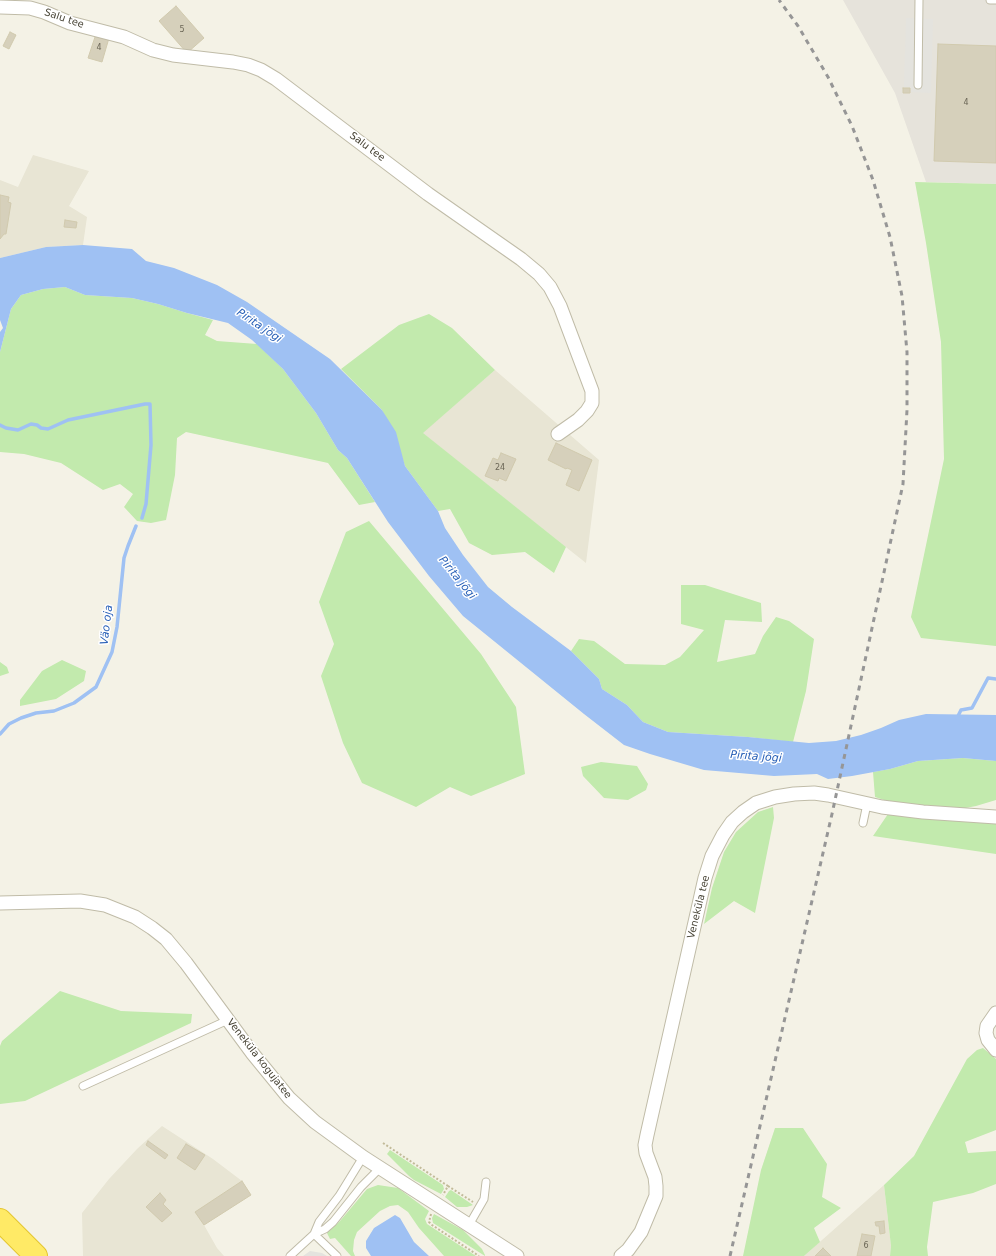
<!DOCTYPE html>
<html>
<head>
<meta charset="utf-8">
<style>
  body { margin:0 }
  canvas { display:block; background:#f4f2e6 }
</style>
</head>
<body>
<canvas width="996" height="1256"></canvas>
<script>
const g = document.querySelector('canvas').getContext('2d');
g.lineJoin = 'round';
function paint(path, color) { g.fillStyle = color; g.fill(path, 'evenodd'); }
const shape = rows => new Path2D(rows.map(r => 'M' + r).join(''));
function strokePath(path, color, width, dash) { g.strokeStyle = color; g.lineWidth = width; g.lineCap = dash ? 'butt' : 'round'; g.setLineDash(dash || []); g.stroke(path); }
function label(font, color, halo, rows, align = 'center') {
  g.font = font + ' "DejaVu Sans",sans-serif'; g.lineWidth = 3; g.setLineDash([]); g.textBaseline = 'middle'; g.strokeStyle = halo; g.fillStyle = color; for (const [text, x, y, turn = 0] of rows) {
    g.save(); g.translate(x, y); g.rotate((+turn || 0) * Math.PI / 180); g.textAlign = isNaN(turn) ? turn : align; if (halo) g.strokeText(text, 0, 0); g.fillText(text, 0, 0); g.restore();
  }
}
paint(shape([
  [33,155,89,171,69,206,87,217,83,245,46,247,0,258,0,180,18,187],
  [495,370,599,460,586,563,422,433],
  [162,1126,213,1159,242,1181,251,1195,204,1225,217,1248,224,1256,83,1256,82,1213,109,1179,137,1149],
  [884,1185,891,1246,890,1256,804,1256]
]), '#e8e5d4');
paint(shape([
  [843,0,996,0,996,184,926,182,895,93]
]), '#e6e3db');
paint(shape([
  [915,182,996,184,996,646,921,638,911,617,944,459,941,342,926,243],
  [65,287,85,295,132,298,158,304,187,313,213,320,205,335,217,341,257,344,283,369,316,413,338,450,347,458,375,502,359,505,328,463,186,432,177,438,175,475,166,520,151,523,137,521,124,507,133,494,120,484,103,490,61,463,24,454,0,452,0,352,11,309,21,295,43,289],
  [429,314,452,328,495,370,423,433,566,547,554,573,525,552,492,555,469,543,450,509,438,511,405,466,400,451,382,410,341,369,399,325],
  [369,521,481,654,516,707,525,774,471,796,450,787,416,807,362,783,343,743,321,676,334,644,319,602,346,532],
  [681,585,705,585,761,603,762,622,725,620,717,662,755,654,763,636,776,617,789,621,814,639,806,691,793,742,748,737,668,732,643,722,627,705,602,689,599,679,571,651,579,639,594,641,625,664,665,665,680,657,704,630,681,624],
  [62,660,86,671,84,681,56,699,20,706,20,700,42,671],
  [0,662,7,667,9,673,0,676],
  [963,758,996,761,996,800,976,806,960,809,896,804,875,797,873,772,890,769,918,761],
  [601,762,637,766,648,784,646,790,628,800,604,798,583,776,581,767],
  [773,807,774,818,755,913,734,901,704,924,712,888,724,852,736,832,758,812],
  [888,814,996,823,996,854,873,836],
  [60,991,121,1011,192,1014,191,1023,25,1101,0,1104,0,1046,2,1041],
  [983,1048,996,1059,996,1130,965,1142,968,1153,996,1151,996,1184,973,1193,933,1202,927,1247,928,1256,890,1256,891,1246,884,1185,914,1156,967,1059,977,1050],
  [775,1128,803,1128,827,1164,822,1197,841,1208,814,1228,820,1242,804,1256,743,1256,761,1170],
  [390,1150,443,1185,444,1189,441,1194,414,1180,409,1176,387,1154],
  [378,1185,398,1188,429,1211,425,1219,427,1224,476,1256,444,1256,419,1228,408,1212,398,1205,390,1206,380,1211,357,1232,354,1240,353,1251,355,1256,351,1256,335,1238,330,1239,327,1233,340,1221,367,1189],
  [451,1190,473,1205,467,1207,457,1207,445,1197,449,1191],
  [434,1214,463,1230,482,1249,485,1255,485,1256,433,1223,432,1218]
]), '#c2eaad');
paint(shape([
  [906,18,933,19,931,93,911,92,911,87,904,87],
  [310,1251,322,1253,327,1256,303,1256]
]), '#e4e3de');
paint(shape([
  [83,245,132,249,146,261,174,268,217,285,247,302,330,359,382,410,396,432,405,466,438,511,445,528,463,555,488,587,512,607,571,651,599,679,602,689,627,705,643,722,668,732,748,737,809,743,836,741,861,735,881,728,899,720,926,714,996,715,996,761,963,758,918,761,890,769,852,776,828,779,817,774,774,776,704,770,650,754,624,745,584,714,463,616,429,576,388,522,347,458,338,450,316,413,283,369,252,340,228,323,187,313,158,304,132,298,85,295,65,287,43,289,21,295,11,309,0,352,0,332,3,328,0,320,0,258,46,247],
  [395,1215,400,1218,414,1242,429,1256,371,1256,366,1248,366,1241,374,1228]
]), '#9fc1f3');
strokePath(shape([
  [0,425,6,428,18,430,31,424,37,425,41,428,48,429,68,420,145,404,150,404,151,445,146,504,142,518],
  [957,718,961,710,972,708,988,678,996,679],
  [0,734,9,724,21,718,36,713,54,711,74,703,96,687,112,652,117,627,124,558,128,546,136,526]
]), '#9fc1f3', 3.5);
const building = shape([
  [176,6,204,38,187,53,159,21,176,6],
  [10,32,16,35,9,49,3,46,10,32],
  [96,34,109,38,102,62,88,58,96,34],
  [938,44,996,46,996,163,934,161,938,44],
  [903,88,910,88,910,93,903,93,903,88],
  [0,195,9,197,8,202,11,203,6,234,4,234,0,239,0,195],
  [65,220,77,222,76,228,64,227,65,220],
  [556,443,592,460,579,491,566,485,572,470,567,468,566,469,548,460,556,443],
  [501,453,516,459,506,481,499,478,498,481,485,476,493,458,498,460,501,453],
  [148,1141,168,1155,165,1159,146,1145,148,1141],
  [186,1144,205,1155,195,1170,177,1158,186,1144],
  [242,1181,251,1195,204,1225,195,1212,242,1181],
  [160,1193,166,1200,163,1204,172,1213,162,1222,146,1207,160,1193],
  [884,1221,885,1233,880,1234,879,1226,876,1226,875,1222,884,1221],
  [862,1234,875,1236,871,1256,857,1256,862,1234],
  [823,1248,831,1256,815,1256,823,1248]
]);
paint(building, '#d6d0bb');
strokePath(building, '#d1caae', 1);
const lane = shape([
  [990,0,996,0],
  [918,85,919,0],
  [863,823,867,804],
  [83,1086,228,1020],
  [469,1225,484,1199,486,1182],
  [314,1234,319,1222,339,1196,363,1157],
  [314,1234,337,1256],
  [290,1256,314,1234,325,1229,333,1222,361,1187,380,1168]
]);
const street = shape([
  [0,7,30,8,44,12,70,23,124,37,153,50,173,55,233,62,248,65,261,70,276,79,428,194,521,259,539,274,550,287,560,306,592,391,592,403,587,411,578,420,558,434],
  [0,903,80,901,105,905,135,917,152,928,166,939,186,963,253,1054,289,1098,315,1122,363,1157,517,1256],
  [996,1013,987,1026,986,1033,988,1040,996,1050],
  [621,1256,628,1250,641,1232,656,1196,656,1186,655,1177,646,1153,645,1145,647,1135,705,878,712,856,723,835,732,822,743,812,756,803,775,797,794,794,814,793,828,795,882,807,923,812,996,817]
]);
const highway = shape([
  [0,1220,36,1256]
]);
strokePath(lane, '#c0bca8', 9);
strokePath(street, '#c0bca8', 15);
strokePath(highway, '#e4c52f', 24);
strokePath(shape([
  [383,1143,448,1186,443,1195],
  [448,1186,473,1202],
  [431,1214,429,1222,432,1225,479,1256]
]), '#c2bb99', 2, [2, 2]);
strokePath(lane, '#fff', 7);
strokePath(street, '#fff', 13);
strokePath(highway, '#ffea66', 22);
strokePath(shape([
  [730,1256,832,814,903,484,907,410,907,352,902,296,890,237,873,180,852,126,828,77,798,26,779,0]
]), '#969696', 3, [5, 5]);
label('8px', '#6b6656', null, [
  ["5",182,30],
  ["4",99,48],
  ["4",966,103],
  ["24",500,468],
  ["6",866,1246]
]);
label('10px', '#474335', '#fff', [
  ["Salu tee",64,19,19],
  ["Salu tee",367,147,37],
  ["Veneküla tee",699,907,-76],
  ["Veneküla kogujatee",259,1059,52]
]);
label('italic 11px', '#2960b7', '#fff', [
  ["Pirita jõgi",259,326,34],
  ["Pirita jõgi",457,578,51],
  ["Väo oja",107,625,-83],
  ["Pirita jõgi",756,757,4]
]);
</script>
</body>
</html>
